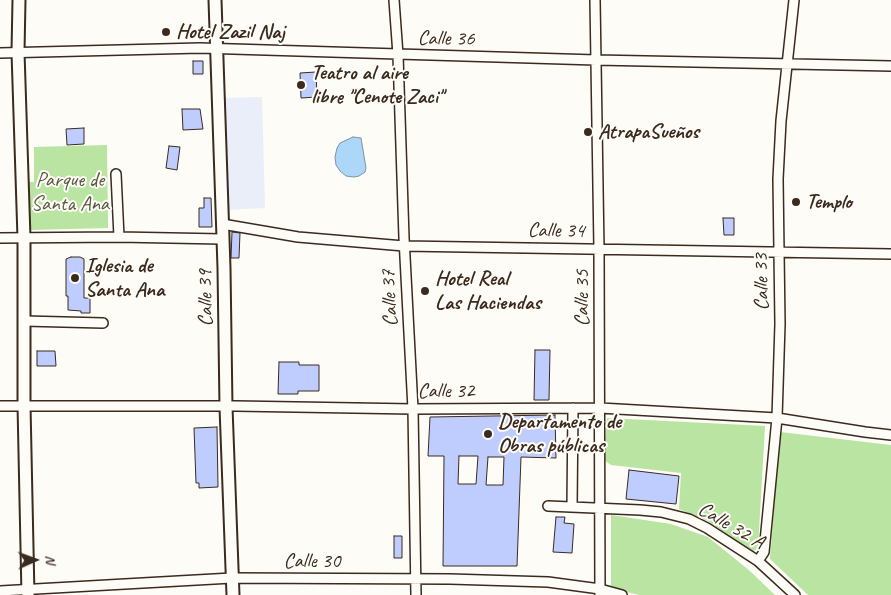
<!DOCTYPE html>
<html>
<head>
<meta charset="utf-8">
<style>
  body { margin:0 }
  #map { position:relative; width:891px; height:595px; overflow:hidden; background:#fdfcf7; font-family:Caveat,sans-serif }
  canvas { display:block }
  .north { position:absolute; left:10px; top:535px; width:50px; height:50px; -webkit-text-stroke:4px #fdfcf7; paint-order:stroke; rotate:88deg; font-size:14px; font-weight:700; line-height:20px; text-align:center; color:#3b2a1e }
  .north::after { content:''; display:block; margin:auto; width:18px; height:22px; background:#3b2a1e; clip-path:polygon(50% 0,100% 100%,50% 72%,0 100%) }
</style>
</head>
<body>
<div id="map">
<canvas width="891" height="595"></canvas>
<div class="north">N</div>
</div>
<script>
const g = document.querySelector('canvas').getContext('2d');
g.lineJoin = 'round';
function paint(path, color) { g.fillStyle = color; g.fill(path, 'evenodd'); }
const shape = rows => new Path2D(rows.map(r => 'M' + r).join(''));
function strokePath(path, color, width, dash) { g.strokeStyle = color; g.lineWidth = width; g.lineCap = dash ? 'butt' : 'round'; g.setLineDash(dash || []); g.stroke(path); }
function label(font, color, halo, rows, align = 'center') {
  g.font = font + ' Caveat,sans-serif'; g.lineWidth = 4; g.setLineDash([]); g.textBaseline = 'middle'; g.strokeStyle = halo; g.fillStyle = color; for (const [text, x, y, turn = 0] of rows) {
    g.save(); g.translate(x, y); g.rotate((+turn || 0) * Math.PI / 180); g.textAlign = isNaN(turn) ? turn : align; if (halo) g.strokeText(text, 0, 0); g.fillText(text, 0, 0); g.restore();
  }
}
paint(shape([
  [262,97,265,208,226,210,222,98]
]), '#eaeef9');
paint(shape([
  [107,145,108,228,30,230,28,182,34,182,34,147],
  [607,418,765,426,758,548,751,553,730,536,708,521,679,509,681,473,611,465,604,460],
  [780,432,891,445,891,595,808,595,770,559],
  [611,515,671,524,708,537,750,571,775,595,639,595,611,588]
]), '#b9e4a1');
const water = shape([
  [353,137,361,138,366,168,365,172,359,176,354,177,346,176,340,171,336,165,335,157,337,148,340,143,353,137]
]);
paint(water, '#add7f8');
strokePath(water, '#7f92a1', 1);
const building = shape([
  [193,61,203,61,203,74,193,74,193,61],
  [316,72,317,97,301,98,300,73,316,72],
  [182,109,200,109,203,129,183,130,182,109],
  [84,128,84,144,67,145,66,129,84,128],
  [169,146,180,147,177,170,166,168,169,146],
  [204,198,211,198,212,227,199,227,199,208,204,208,204,198],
  [723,218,734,218,734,235,724,235,723,218],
  [232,232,240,233,239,258,231,258,232,232],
  [71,257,80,257,84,259,84,298,90,298,90,313,81,313,81,311,68,310,68,296,66,296,66,259,71,257],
  [535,350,550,350,549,400,534,400,535,350],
  [37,351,55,351,56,366,37,366,37,351],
  [279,362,299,362,299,365,319,365,319,391,298,391,298,394,278,394,279,362],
  [555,415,556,458,521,457,517,566,443,566,444,456,428,456,430,417,555,415],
  [459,456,478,456,476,484,458,484,459,456],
  [488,457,504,457,503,485,486,485,488,457],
  [217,427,218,487,199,488,199,483,196,483,194,428,217,427],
  [629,470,679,476,676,504,626,499,629,470],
  [556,517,565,517,564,523,574,524,572,553,553,552,556,517],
  [394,536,402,536,402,558,394,558,394,536]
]);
paint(building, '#bfcdfe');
strokePath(building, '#3b2a1e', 1);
const minor = shape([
  [394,0,398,55,404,238,413,409,416,595],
  [595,0,599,249,600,595],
  [0,53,200,48,596,60,891,66],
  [116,174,119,237],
  [222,224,298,237,404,246,891,254],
  [0,238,119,237,222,239],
  [24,321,103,323],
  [0,406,236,406,413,409,600,408,777,418,865,432,891,435],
  [548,506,640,510,661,512,689,519,707,528,758,561,795,595],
  [572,507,573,408],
  [758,561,764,552,777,418,780,324,778,179,781,121,794,0],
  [0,591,232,578,450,579,548,582,600,589,622,595]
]);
const major = shape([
  [19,0,18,52,24,238,24,405,28,595],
  [215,0,224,268,226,407,233,595]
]);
strokePath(minor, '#3b2a1e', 12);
strokePath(major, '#3b2a1e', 15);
strokePath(minor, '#fdfcf7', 9);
strokePath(major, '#fdfcf7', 11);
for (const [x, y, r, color] of [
  [166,32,5,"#3b2a1e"],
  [301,85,5,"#3b2a1e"],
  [588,132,5,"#3b2a1e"],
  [796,202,5,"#3b2a1e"],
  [75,278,5,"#3b2a1e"],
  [425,291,5,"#3b2a1e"],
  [488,434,5,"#3b2a1e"]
]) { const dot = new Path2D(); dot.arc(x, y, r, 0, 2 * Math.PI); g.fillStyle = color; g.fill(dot); strokePath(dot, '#fdfcf7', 2); }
label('bold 21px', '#3b2a1e', '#fdfcf7', [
  ["Hotel Zazil Naj",176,32],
  ["Teatro al aire",311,73],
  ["libre \"Cenote Zaci\"",311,97],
  ["AtrapaSueños",598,132],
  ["Templo",806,202],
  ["Iglesia de",85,266],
  ["Santa Ana",85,290],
  ["Hotel Real",435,279],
  ["Las Haciendas",435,303],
  ["Departamento de",498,422],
  ["Obras públicas",498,446]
], 'left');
label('21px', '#3b2a1e', '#fdfcf7', [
  ["Calle 36",446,39,1],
  ["Calle 34",556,231,1],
  ["Calle 33",762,282,-91],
  ["Calle 39",206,298,-91],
  ["Calle 37",390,298,-93],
  ["Calle 35",582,298,-90],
  ["Calle 32",446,391],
  ["Calle 32 A",731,526,30],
  ["Calle 30",312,561]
]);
label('21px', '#5a583f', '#fdfcf7', [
  ["Parque de",70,180],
  ["Santa Ana",70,204]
]);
</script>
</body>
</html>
